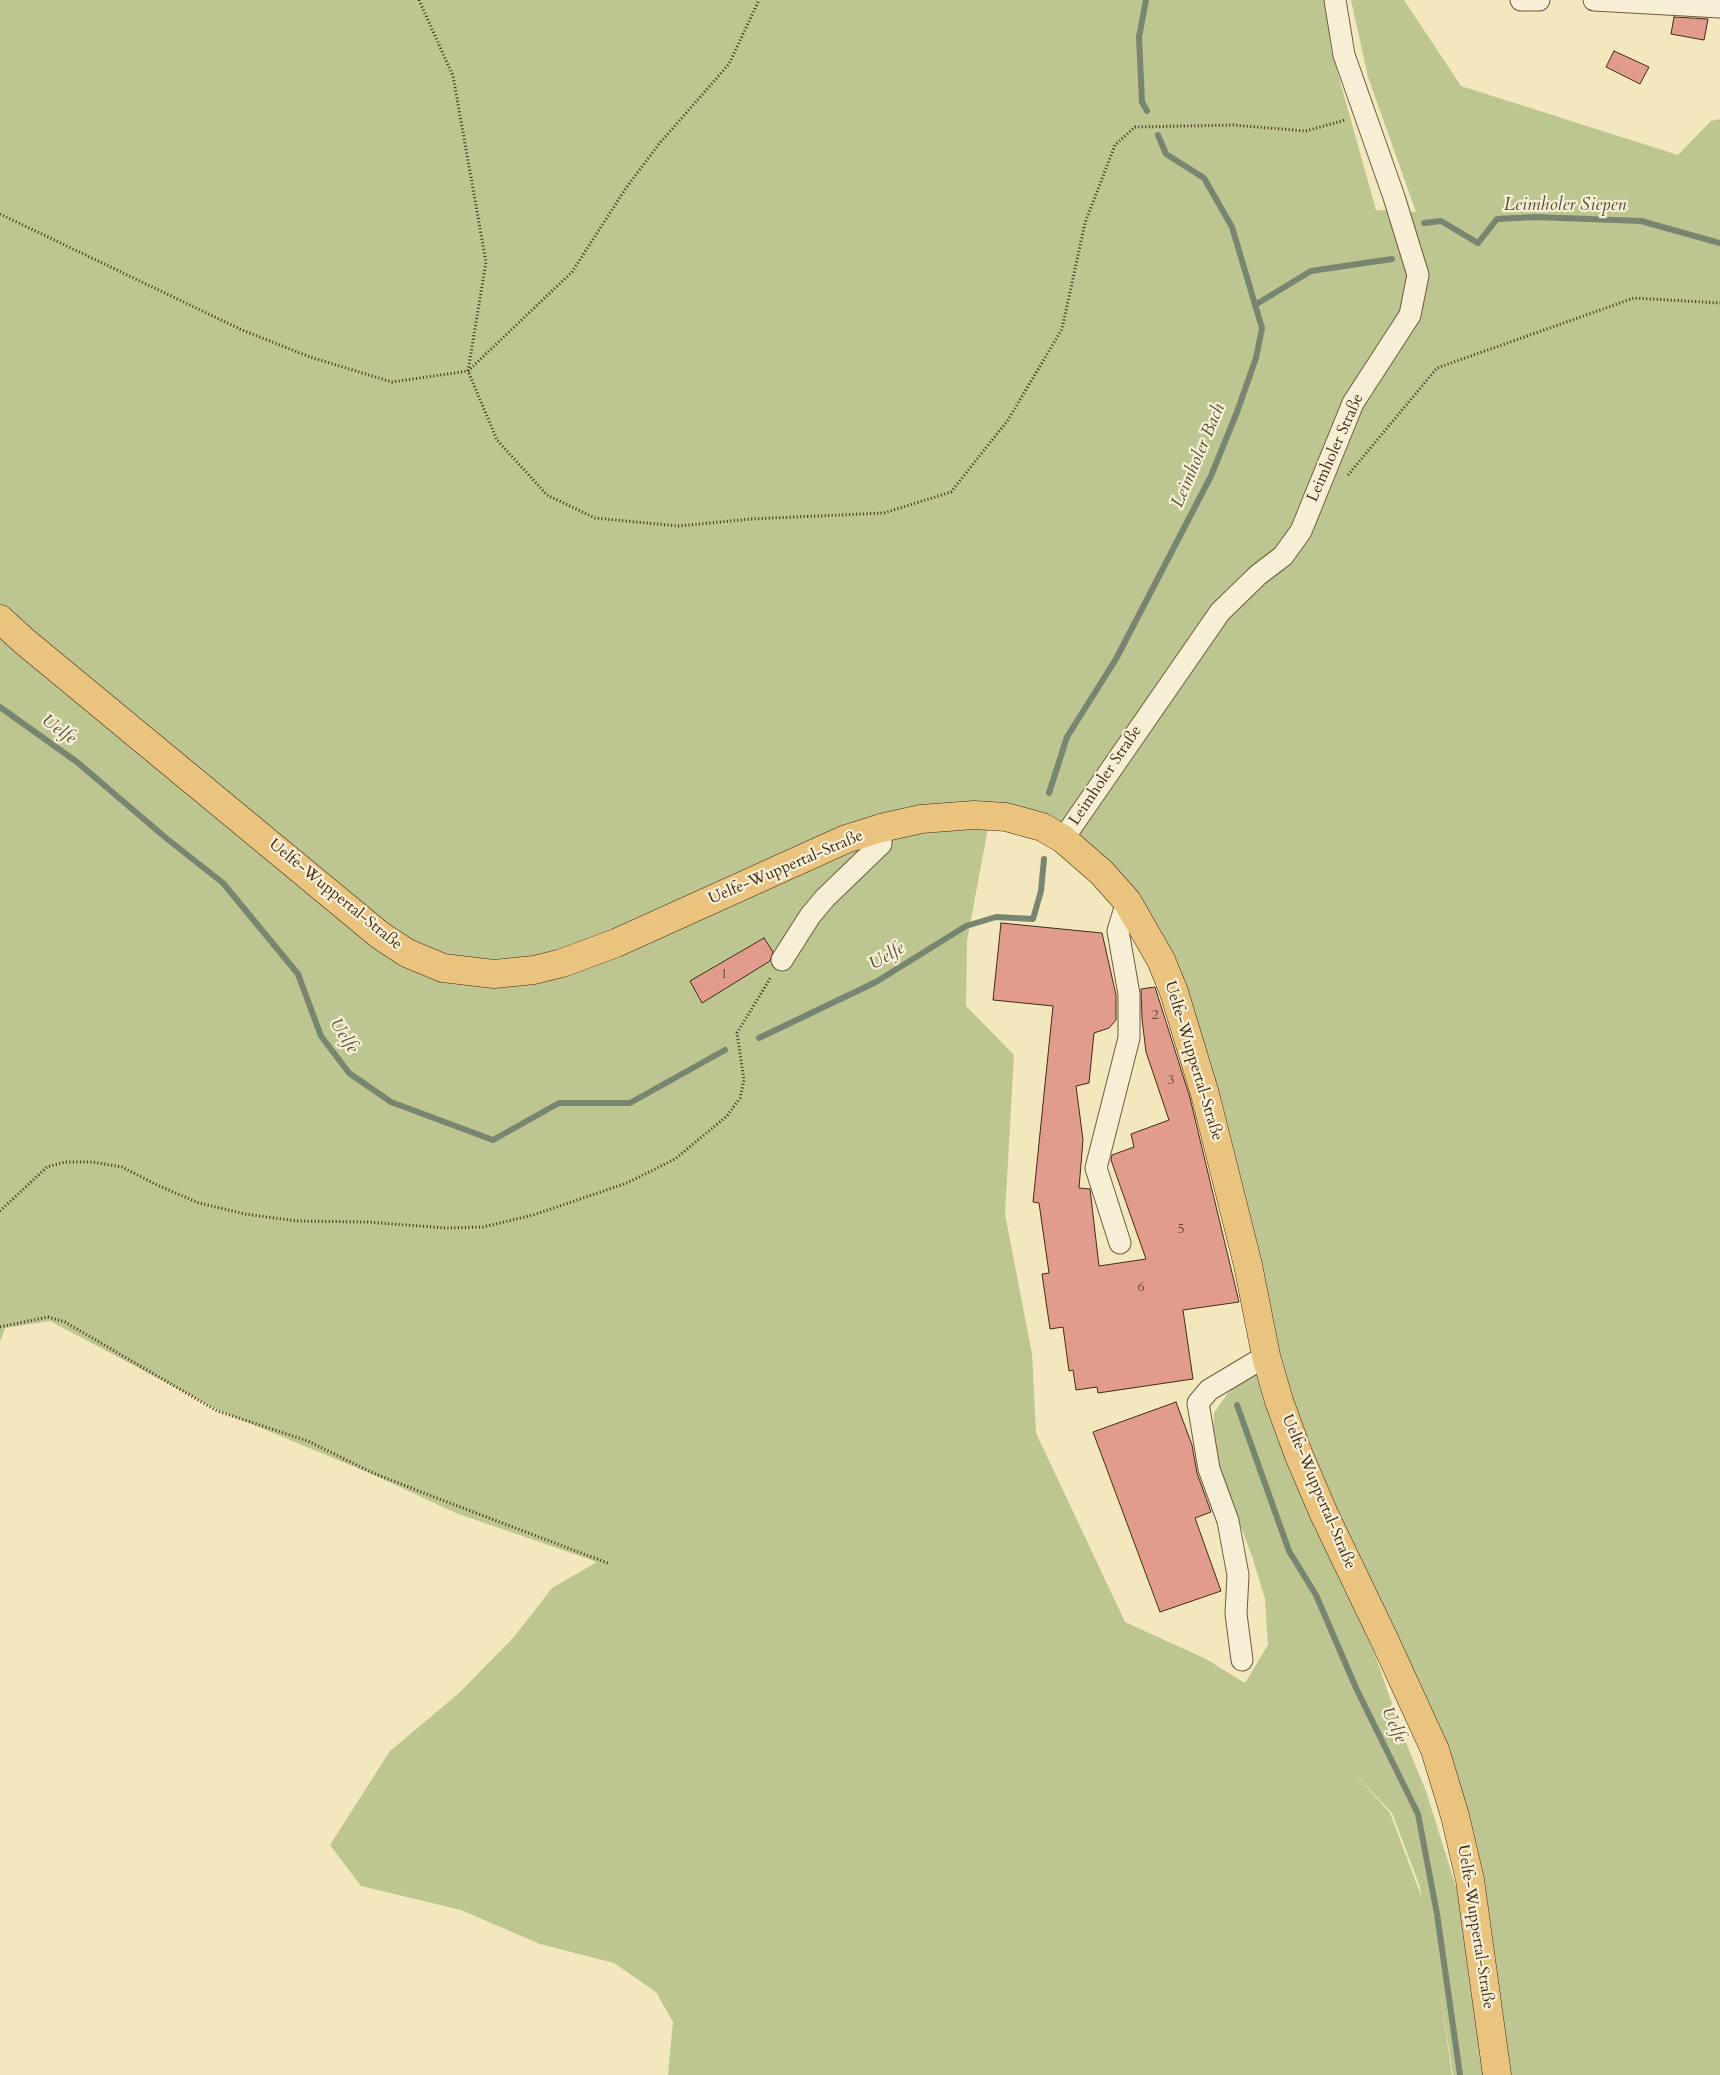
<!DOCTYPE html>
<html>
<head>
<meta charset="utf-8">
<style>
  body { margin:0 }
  canvas { display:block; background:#f3e7be }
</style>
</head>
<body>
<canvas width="1720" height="2075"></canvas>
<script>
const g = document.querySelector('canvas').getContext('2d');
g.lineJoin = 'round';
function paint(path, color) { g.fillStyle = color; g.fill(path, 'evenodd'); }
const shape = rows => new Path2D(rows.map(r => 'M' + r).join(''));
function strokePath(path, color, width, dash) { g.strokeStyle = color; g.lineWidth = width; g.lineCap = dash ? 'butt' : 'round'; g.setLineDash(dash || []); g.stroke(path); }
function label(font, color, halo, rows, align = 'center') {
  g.font = font + ' Cardo,serif'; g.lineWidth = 4.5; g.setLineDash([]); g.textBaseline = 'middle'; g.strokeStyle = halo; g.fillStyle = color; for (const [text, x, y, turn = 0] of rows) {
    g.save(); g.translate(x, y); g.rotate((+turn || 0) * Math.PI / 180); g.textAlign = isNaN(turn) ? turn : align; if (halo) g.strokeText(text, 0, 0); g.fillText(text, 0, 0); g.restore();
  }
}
paint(shape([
  [0,0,1325,0,1331,49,1376,210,1416,212,1368,77,1351,0,1404,0,1461,86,1678,155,1711,121,1720,119,1720,2075,1497,2075,1470,1880,1455,1816,1435,1750,1385,1641,1324,1514,1298,1453,1279,1401,1266,1356,1248,1265,1205,1094,1174,992,1161,960,1127,902,1101,872,1063,839,1042,827,1006,817,990,817,967,941,966,1006,1014,1055,1005,1214,1032,1354,1036,1433,1125,1622,1206,1659,1245,1683,1268,1645,1265,1599,1253,1559,1223,1479,1213,1438,1214,1413,1228,1393,1261,1365,1308,1504,1375,1655,1404,1738,1426,1791,1477,1954,1493,2075,1453,2075,1439,1984,1452,2075,668,2075,673,2022,656,1992,614,1963,540,1944,461,1910,361,1886,330,1845,390,1751,458,1694,514,1637,552,1588,597,1562,456,1513,374,1475,218,1410,50,1321,5,1328,0,1342,0,624,22,645,250,832,333,903,403,956,443,974,495,979,565,969,722,910,852,849,988,816,974,815,921,819,881,828,846,839,616,943,562,963,534,970,494,974,460,972,443,968,426,962,407,953,381,936,24,641,0,619],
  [1354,1773,1392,1813,1420,1887,1422,1898,1390,1813]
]), '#bdc590');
strokePath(shape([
  [1146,0,1139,37,1142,102,1147,111],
  [1424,223,1441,221,1478,243,1497,219,1535,217,1641,221,1720,243],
  [1255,305,1311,271,1392,259],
  [0,707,77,762,166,838,223,883,298,974,321,1036,349,1073,391,1102,493,1140,559,1103,630,1103,725,1050],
  [1049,793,1067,737,1116,659,1211,476,1237,412,1256,358,1262,328,1232,227,1204,178,1166,154,1158,135],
  [759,1038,876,982,966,926,996,917,1033,919,1041,891,1044,859],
  [1237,1405,1289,1551,1316,1595,1356,1688,1418,1814,1437,1914,1460,2075]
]), '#788571', 6);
const building = shape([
  [1674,17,1708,19,1704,40,1671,34,1674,17],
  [1614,51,1649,67,1640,84,1606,67,1614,51],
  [1001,923,1102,933,1116,995,1116,1020,1109,1028,1094,1033,1089,1083,1076,1086,1083,1140,1079,1188,1090,1189,1099,1266,1146,1259,1111,1160,1112,1155,1134,1147,1131,1134,1169,1120,1146,1052,1142,1019,1141,989,1155,987,1190,1098,1239,1302,1183,1310,1193,1379,1098,1393,1097,1387,1076,1390,1073,1370,1069,1371,1063,1327,1050,1329,1042,1274,1049,1273,1039,1203,1033,1202,1053,1006,993,1000,1001,923],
  [764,938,773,952,770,961,702,1003,690,981,764,938],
  [1176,1402,1192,1445,1197,1473,1211,1512,1195,1518,1221,1591,1160,1612,1093,1432,1176,1402]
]);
paint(building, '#e29c8d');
strokePath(building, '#432c15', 1);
const minor = shape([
  [1521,0,1539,0],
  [1594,0,1720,7],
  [1063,839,1220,612,1258,575,1283,556,1301,531,1353,403,1410,315,1418,275,1394,197,1344,55,1335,0],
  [782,960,810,916,825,898,881,844,881,828],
  [1120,1243,1096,1168,1129,1038,1129,994,1118,931,1127,901],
  [1242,1660,1236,1614,1238,1575,1228,1521,1209,1469,1198,1403,1209,1390,1266,1356]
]);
const major = shape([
  [0,619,24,641,381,936,407,953,443,968,494,974,534,970,562,963,616,943,846,839,881,828,921,819,974,815,1006,817,1042,827,1063,839,1101,872,1127,901,1161,960,1174,992,1205,1094,1248,1265,1266,1356,1279,1401,1298,1453,1324,1514,1385,1641,1435,1750,1455,1816,1470,1880,1497,2075]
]);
strokePath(minor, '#6f5b3f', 23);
strokePath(major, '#432c15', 29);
strokePath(shape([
  [419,0,453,76,486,262,468,371,497,440,547,495,595,518,678,526,751,519,884,513,951,492,1008,420,1062,329,1085,223,1115,145,1135,127,1233,125,1306,131,1345,120],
  [0,214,242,330,310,357,392,382,468,371,572,272,626,188,659,144,729,64,759,0],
  [1348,475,1437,368,1634,298,1720,303],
  [0,1211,47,1167,65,1162,92,1162,122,1167,157,1185,199,1203,245,1214,297,1221,367,1222,446,1228,483,1227,533,1215,627,1183,675,1159,727,1116,740,1098,744,1080,737,1033,771,977],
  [0,1327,48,1317,65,1322,217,1411,308,1441,373,1473,447,1502,610,1564]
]), '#432c15', 3, [1, 2.5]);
strokePath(minor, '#f7efd5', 21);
strokePath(major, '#eac47f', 28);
label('14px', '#6b4833', null, [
  ["1",724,975],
  ["2",1155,1016],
  ["3",1171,1081],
  ["5",1181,1230],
  ["6",1141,1288]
]);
label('16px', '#432c15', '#f7efd5', [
  ["Leimholer Straße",1336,448,-66],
  ["Leimholer Straße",1106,776,-56],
  ["Uelfe-Wuppertal-Straße",786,868,-23],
  ["Uelfe-Wuppertal-Straße",335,895,39],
  ["Uelfe-Wuppertal-Straße",1193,1061,73],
  ["Uelfe-Wuppertal-Straße",1318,1492,67],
  ["Uelfe-Wuppertal-Straße",1475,1927,81]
]);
label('italic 18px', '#59513c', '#f7efd5', [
  ["Leimholer Siepen",1565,206],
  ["Leimholer Bach",1199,456,-67],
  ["Uelfe",58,730,35],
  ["Uelfe",887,957,-31],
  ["Uelfe",343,1036,57],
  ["Uelfe",1393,1725,65]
]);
</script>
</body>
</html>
